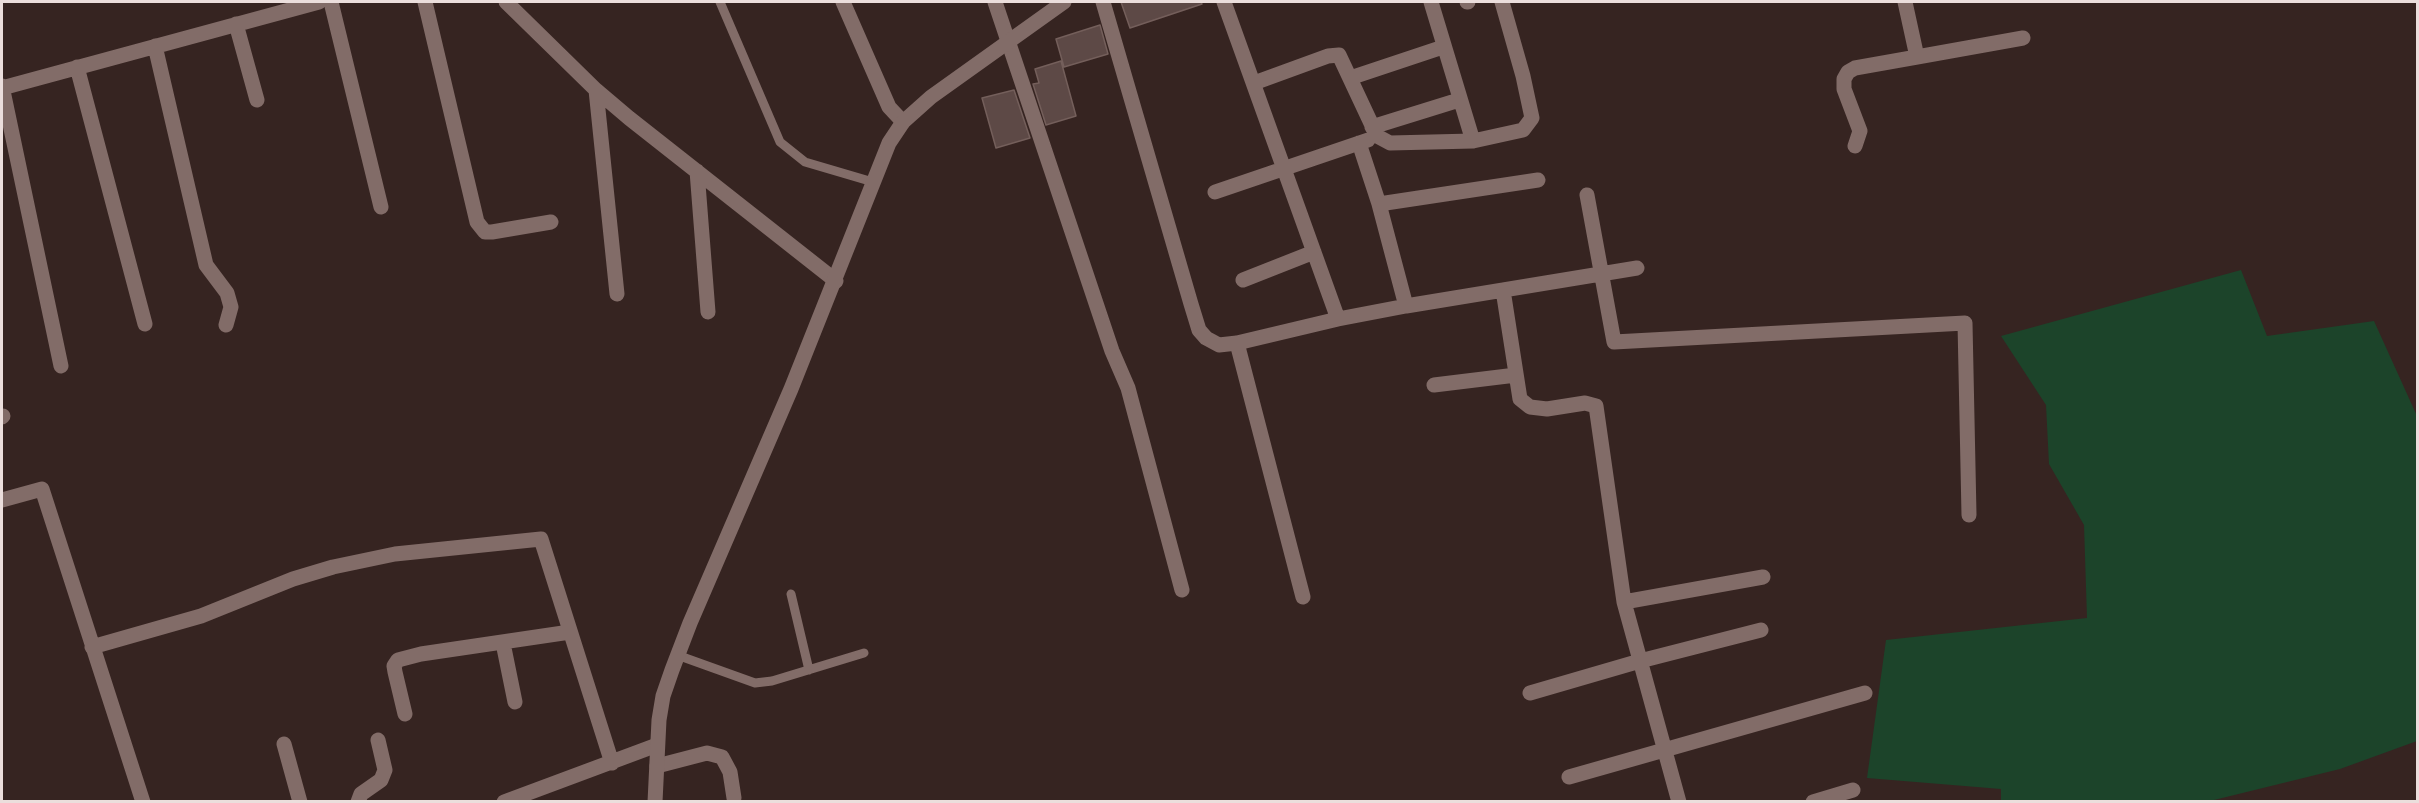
<!DOCTYPE html>
<html>
<head>
<meta charset="utf-8">
<style>
  body { margin:0 }
  #map { position:relative; width:2419px; height:803px; overflow:hidden; background:#362421; font-family:Karla,sans-serif }
  canvas { display:block }
  .frame { position:absolute; inset:0; border:3px solid #ebdedc; pointer-events:none }
</style>
</head>
<body>
<div id="map">
<canvas width="2419" height="803"></canvas>
<div class="frame"></div>
</div>
<script>
const g = document.querySelector('canvas').getContext('2d');
g.lineJoin = 'round';
function paint(path, color) { g.fillStyle = color; g.fill(path, 'evenodd'); }
const shape = rows => new Path2D(rows.map(r => 'M' + r).join(''));
function strokePath(path, color, width, dash) { g.strokeStyle = color; g.lineWidth = width; g.lineCap = dash ? 'butt' : 'round'; g.setLineDash(dash || []); g.stroke(path); }
paint(shape([
  [2241,270,2267,336,2374,321,2417,416,2417,741,2340,769,2210,801,2001,801,2001,789,1867,778,1886,640,2087,618,2084,525,2049,464,2046,405,2001,336]
]), '#1c442a');
const building = shape([
  [1121,2,1201,2,1202,4,1130,28,1121,2],
  [1100,25,1108,54,1064,67,1056,39,1100,25],
  [1061,61,1076,116,1046,125,1033,84,1039,83,1035,69,1061,61],
  [1014,90,1030,138,996,148,982,98,1014,90]
]);
paint(building, '#5d4946');
strokePath(building, '#745f5b', 1.5);
strokePath(shape([
  [720,2,780,142,805,162,873,182],
  [791,594,809,670],
  [677,655,755,683,772,681,864,653]
]), '#826c68', 9);
strokePath(shape([
  [331,2,381,207],
  [425,2,477,222,485,232,492,232,551,222],
  [506,2,596,90,629,118,836,281],
  [843,2,889,107,903,122],
  [995,2,1112,351,1128,388,1182,590],
  [1103,2,1191,304,1199,330,1206,338,1219,345,1237,343,1338,319,1406,306],
  [1224,2,1338,319],
  [1431,2,1473,141],
  [1467,2,1468,2],
  [236,24,257,100],
  [155,46,206,265,227,293,231,307,226,325],
  [1917,57,2023,38],
  [77,67,145,324],
  [1350,78,1443,47],
  [1254,83,1328,56,1339,55,1377,136,1390,143,1473,141,1523,130,1532,118,1523,76,1502,2],
  [2,86,61,366],
  [2,88,319,2],
  [596,90,617,294],
  [1372,127,1459,100],
  [1359,143,1379,204,1406,306,1637,268],
  [1855,146,1860,131,1844,89,1844,79,1848,72,1855,68,1917,57,1905,2],
  [697,171,708,312],
  [1215,192,1368,140],
  [1587,195,1614,342,1965,323,1969,515],
  [1379,204,1538,180],
  [1243,280,1314,252],
  [1503,290,1520,399,1530,407,1547,409,1585,403,1596,406,1624,602,1679,802],
  [1237,343,1303,597],
  [1434,385,1516,375],
  [2,417,3,416],
  [2,500,42,489,143,802],
  [1624,602,1763,577],
  [503,643,515,702],
  [92,647,201,616,293,579,333,567,395,554,541,539,612,763],
  [1530,693,1640,661,1761,630],
  [405,714,395,672,394,666,398,660,421,654,570,632],
  [284,744,300,802],
  [657,766,707,753,722,757,730,772,734,798],
  [1569,777,1865,693],
  [358,802,361,794,381,780,385,770,378,740],
  [504,802,657,745],
  [1813,802,1853,790]
]), '#826c68', 15);
strokePath(shape([
  [655,802,659,720,663,696,672,670,690,623,791,389,889,143,903,122,931,97,1064,2]
]), '#826c68', 15);
</script>
</body>
</html>
